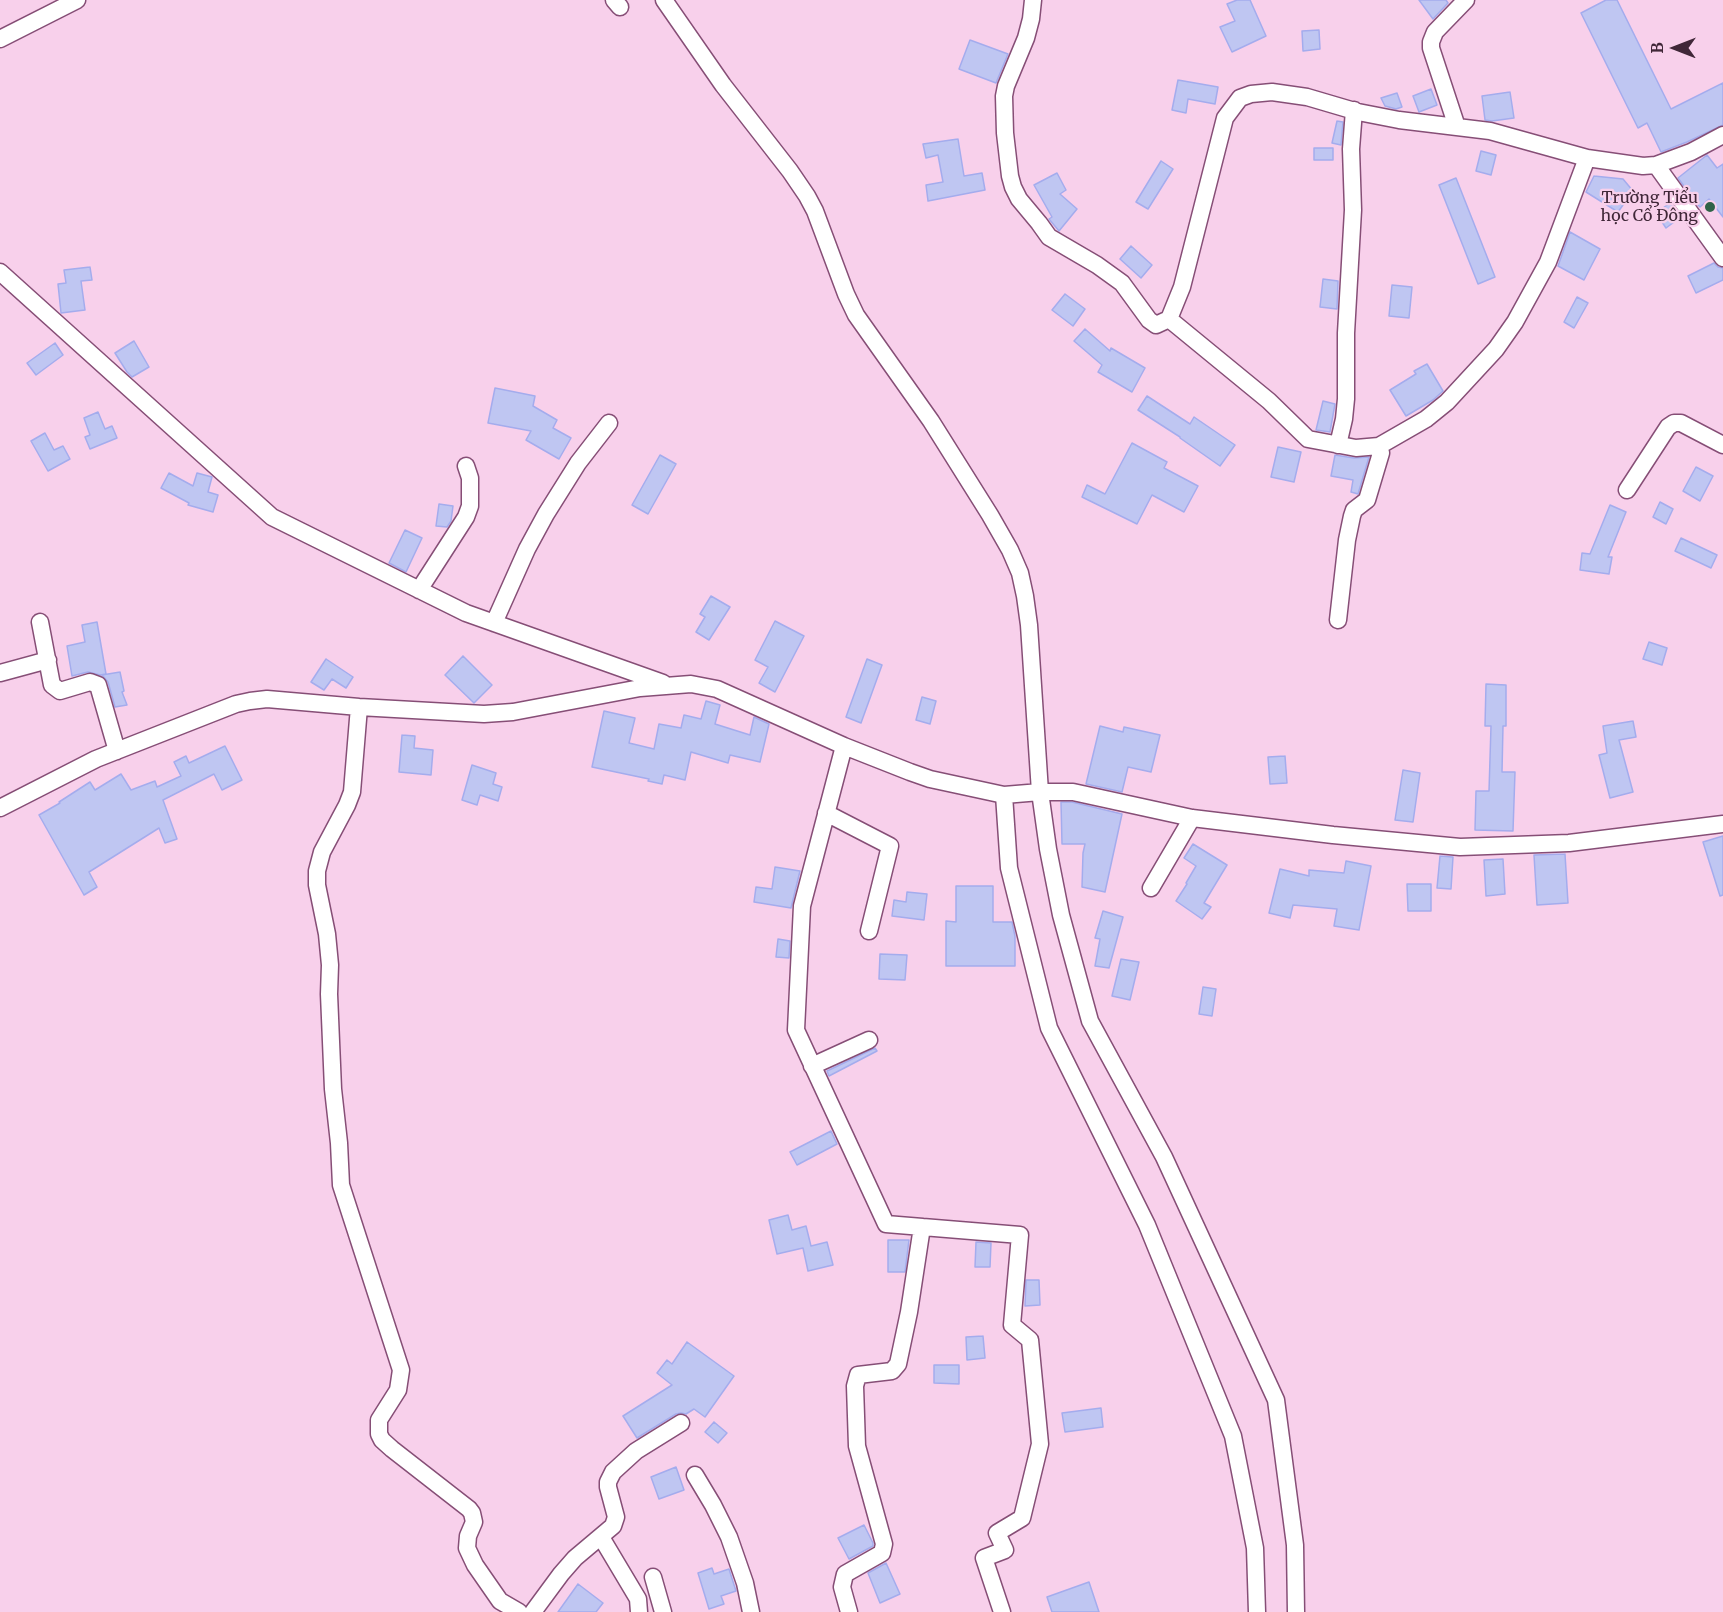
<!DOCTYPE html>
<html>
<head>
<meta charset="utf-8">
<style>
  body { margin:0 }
  #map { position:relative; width:1723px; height:1612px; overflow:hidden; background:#f8d0eb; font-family:Merriweather,serif }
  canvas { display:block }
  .north { position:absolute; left:1645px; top:18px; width:60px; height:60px; -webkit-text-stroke:4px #f8d0eb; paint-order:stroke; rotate:270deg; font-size:16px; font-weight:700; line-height:24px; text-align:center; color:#402738 }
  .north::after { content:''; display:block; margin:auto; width:21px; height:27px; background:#402738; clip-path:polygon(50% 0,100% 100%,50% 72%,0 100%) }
</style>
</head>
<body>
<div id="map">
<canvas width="1723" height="1612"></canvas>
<div class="north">B</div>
</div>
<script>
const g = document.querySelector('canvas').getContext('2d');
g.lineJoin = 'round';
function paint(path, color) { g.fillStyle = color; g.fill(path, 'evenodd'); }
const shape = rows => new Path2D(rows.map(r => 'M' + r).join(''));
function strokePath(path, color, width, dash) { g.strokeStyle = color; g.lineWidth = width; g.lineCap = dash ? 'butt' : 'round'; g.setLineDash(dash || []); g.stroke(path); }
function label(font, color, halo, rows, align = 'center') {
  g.font = font + ' Merriweather,serif'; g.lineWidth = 4.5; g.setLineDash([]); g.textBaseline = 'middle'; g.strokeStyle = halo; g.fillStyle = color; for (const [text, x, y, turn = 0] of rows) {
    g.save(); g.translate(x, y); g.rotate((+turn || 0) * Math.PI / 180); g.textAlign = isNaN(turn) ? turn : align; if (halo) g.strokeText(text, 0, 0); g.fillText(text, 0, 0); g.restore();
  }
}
const building = shape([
  [1237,0,1250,0,1266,36,1232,52,1220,27,1235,21,1227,4,1237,0],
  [1419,0,1446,0,1448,3,1433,19,1419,0],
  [1606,0,1617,0,1671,109,1723,83,1723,125,1687,142,1661,152,1647,123,1638,128,1581,13,1606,0],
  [1319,30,1320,49,1303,51,1302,31,1319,30],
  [970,40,1008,54,996,83,959,69,970,40],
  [1178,80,1218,87,1215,104,1188,99,1186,113,1172,110,1178,80],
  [1431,89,1437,105,1419,112,1413,96,1431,89],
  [1510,92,1514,118,1492,121,1485,120,1482,96,1510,92],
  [1397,93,1402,107,1396,109,1385,106,1381,98,1397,93],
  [1337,121,1343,122,1341,145,1332,143,1337,121],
  [958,139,964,176,982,173,985,190,928,201,926,185,943,182,938,155,926,158,923,144,958,139],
  [1314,148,1333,148,1333,160,1314,160,1314,148],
  [1481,151,1496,155,1491,175,1476,171,1481,151],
  [1707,155,1717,168,1723,164,1723,217,1709,199,1700,207,1698,205,1678,178,1707,155],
  [1161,161,1173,169,1148,209,1136,202,1161,161],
  [1057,173,1066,190,1060,194,1077,209,1059,231,1049,219,1052,217,1034,185,1057,173],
  [1594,176,1623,179,1633,191,1618,212,1586,192,1594,176],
  [1456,178,1495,277,1478,284,1439,185,1456,178],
  [1670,203,1681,217,1666,228,1656,213,1670,203],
  [1570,232,1600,249,1584,280,1558,266,1570,232],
  [1131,246,1152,265,1141,278,1120,259,1131,246],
  [1714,263,1718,267,1723,268,1723,280,1696,293,1688,276,1714,263],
  [90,267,92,280,81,281,85,310,61,313,58,284,66,283,64,270,90,267],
  [1323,279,1338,281,1337,309,1320,307,1323,279],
  [1392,285,1412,287,1409,318,1389,316,1392,285],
  [1065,294,1085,309,1073,326,1052,310,1065,294],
  [1577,297,1588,303,1574,328,1564,322,1577,297],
  [1085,329,1110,351,1111,348,1145,368,1132,392,1098,372,1102,365,1074,341,1085,329],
  [134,341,149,367,132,377,127,372,115,353,134,341],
  [55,343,63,355,36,375,27,363,55,343],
  [1427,364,1443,391,1433,400,1406,416,1390,390,1416,374,1414,371,1427,364],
  [495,388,535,396,533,406,557,420,553,428,571,438,559,459,526,440,531,431,488,423,495,388],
  [1147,396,1190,424,1194,417,1235,445,1220,466,1180,438,1180,437,1138,410,1147,396],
  [1323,401,1335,404,1330,432,1316,430,1323,401],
  [98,412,105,429,112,426,117,438,90,449,85,437,90,435,84,418,98,412],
  [45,433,54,450,63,446,70,459,48,471,31,441,45,433],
  [1132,443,1167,462,1164,468,1198,486,1184,512,1152,495,1137,524,1082,497,1087,485,1105,494,1132,443],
  [1278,447,1301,452,1294,482,1271,477,1278,447],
  [660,455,676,464,648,514,632,505,660,455],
  [1335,455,1354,458,1369,457,1358,494,1351,492,1353,480,1331,476,1335,455],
  [1696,467,1713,476,1700,501,1683,491,1696,467],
  [169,473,193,486,197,473,212,477,208,492,218,495,213,512,188,505,189,503,161,488,169,473],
  [1660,502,1673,509,1666,524,1653,517,1660,502],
  [439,504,453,506,451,521,447,527,436,526,439,504],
  [1610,505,1626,512,1608,557,1612,557,1609,574,1580,570,1582,553,1590,554,1610,505],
  [405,530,422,538,406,572,389,563,405,530],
  [1681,538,1717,555,1711,568,1675,551,1681,538],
  [711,596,730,607,709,640,696,632,705,617,700,614,711,596],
  [775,621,804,636,775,692,759,683,768,667,755,660,775,621],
  [97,622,106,674,100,675,88,672,72,676,67,646,85,642,82,625,97,622],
  [1649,642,1667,648,1662,665,1643,659,1649,642],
  [463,656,492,685,474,703,445,675,463,656],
  [326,659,353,677,346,688,332,679,324,690,311,682,326,659],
  [867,659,882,665,861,723,846,717,867,659],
  [120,672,124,691,122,692,127,705,115,707,108,682,102,675,120,672],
  [1486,684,1506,685,1506,726,1503,726,1502,772,1515,772,1513,831,1475,830,1476,791,1489,791,1491,726,1485,726,1486,684],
  [922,697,936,701,930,724,916,720,922,697],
  [706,701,720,705,715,724,750,735,754,717,769,724,760,762,730,755,728,763,691,752,685,780,664,775,662,784,648,781,649,779,592,767,604,711,635,718,629,743,654,749,659,724,681,728,684,715,701,719,706,701],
  [1633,721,1636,737,1619,740,1633,792,1610,798,1599,755,1607,753,1603,726,1633,721],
  [1100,726,1123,732,1124,727,1160,735,1151,772,1128,767,1122,792,1086,784,1100,726],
  [402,735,415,736,414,748,433,750,431,775,399,772,402,735],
  [225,746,242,780,222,790,214,774,163,800,177,839,165,843,159,828,89,872,97,887,84,895,39,815,60,803,59,802,90,782,95,790,121,774,131,790,155,781,157,787,181,776,174,762,186,756,189,763,225,746],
  [1285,756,1287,783,1270,784,1268,757,1285,756],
  [472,765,496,773,493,784,502,787,498,801,480,795,477,805,462,800,472,765],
  [1403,770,1420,773,1413,822,1395,820,1403,770],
  [1061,802,1072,802,1122,814,1105,892,1082,887,1083,853,1085,844,1062,844,1061,802],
  [1723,836,1723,895,1720,896,1703,842,1723,836],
  [1193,844,1227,865,1204,903,1211,907,1202,919,1176,901,1187,884,1186,883,1196,866,1184,858,1193,844],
  [1565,854,1568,903,1537,905,1534,855,1565,854],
  [1440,856,1453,857,1451,889,1437,888,1440,856],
  [1503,859,1505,894,1486,896,1484,860,1503,859],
  [1346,861,1371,866,1359,930,1334,926,1337,909,1293,905,1290,918,1269,913,1280,869,1309,876,1309,870,1344,873,1346,861],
  [775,867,800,871,791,908,754,902,756,887,772,889,775,867],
  [1407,884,1431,884,1431,911,1408,911,1407,884],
  [956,886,993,886,993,922,1012,922,1015,936,1015,966,946,966,946,921,956,922,956,886],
  [907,892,927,894,924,920,892,916,894,900,906,902,907,892],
  [1103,911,1123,917,1109,968,1095,966,1100,939,1095,938,1103,911],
  [778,939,790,941,789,958,776,957,778,939],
  [880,954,907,955,905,980,879,979,880,954],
  [1121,959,1139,962,1130,1000,1112,996,1121,959],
  [1203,987,1216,989,1212,1016,1199,1014,1203,987],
  [875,1048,877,1051,829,1076,827,1071,875,1048],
  [831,1131,837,1144,797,1165,790,1152,831,1131],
  [788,1215,792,1230,806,1226,811,1246,827,1242,833,1265,808,1271,803,1248,777,1254,769,1220,788,1215],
  [888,1240,909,1240,905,1272,888,1272,888,1240],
  [976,1242,991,1243,990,1267,975,1267,976,1242],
  [1026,1280,1039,1280,1040,1305,1025,1306,1026,1280],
  [983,1336,985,1358,967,1360,966,1337,983,1336],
  [687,1342,734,1376,705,1417,694,1409,686,1414,681,1413,676,1414,637,1438,623,1416,672,1385,657,1373,667,1360,672,1364,687,1342],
  [934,1365,959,1365,959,1384,934,1383,934,1365],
  [1101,1408,1103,1427,1065,1432,1062,1413,1101,1408],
  [714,1422,727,1433,718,1443,705,1432,714,1422],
  [676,1467,684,1490,659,1499,651,1477,676,1467],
  [864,1525,873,1543,873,1546,849,1559,838,1538,864,1525],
  [886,1563,900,1594,880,1603,868,1573,886,1563],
  [712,1568,714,1574,729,1569,736,1591,721,1596,724,1604,709,1609,698,1573,712,1568],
  [1089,1582,1099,1612,1052,1612,1047,1597,1089,1582],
  [578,1584,603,1603,596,1612,558,1612,578,1584]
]);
paint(building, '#bfc6f2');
strokePath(building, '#a4aced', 1.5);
const minor = shape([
  [614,0,620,7],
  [664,0,723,85,790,171,807,196,815,211,846,294,856,315,931,421,990,515,1010,550,1020,573,1025,596,1029,625,1040,792,1048,849,1061,915,1090,1021,1164,1157,1276,1400,1295,1545,1296,1612],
  [1033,0,1031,19,1026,38,1006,86,1004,96,1005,133,1010,176,1013,187,1019,199,1039,223,1049,237,1097,265,1122,283,1149,320,1156,325,1169,319,1182,287,1225,118,1240,98,1251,94,1272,92,1307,97,1358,112,1399,120,1490,131,1587,158],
  [0,39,77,0],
  [1457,127,1431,48,1431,42,1435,32,1466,0],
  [1656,165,1723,258],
  [0,272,272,517,466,613,663,683],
  [1169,319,1269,401,1308,439,1356,448,1379,446,1426,419,1447,402,1496,349,1515,322,1548,262,1587,158,1643,166,1656,165,1691,152,1723,135],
  [1338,445,1344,419,1346,399,1346,333,1353,210,1351,149,1354,110],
  [1627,490,1668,427,1674,423,1681,423,1723,445],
  [419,590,466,517,470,506,470,478,466,466],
  [1338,620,1347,540,1352,516,1354,510,1367,500,1381,453,1379,446],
  [40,622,52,685,60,691,90,682,98,685,117,751],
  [494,623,527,549,546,514,578,463,609,423],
  [0,673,48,660],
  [359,707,352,792,347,805,322,852,317,871,317,885,327,934,330,965,329,994,333,1089,339,1143,341,1185,401,1370,398,1390,379,1420,379,1434,382,1440,392,1449,469,1509,472,1513,474,1522,468,1536,467,1548,475,1565,500,1601,519,1612],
  [844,746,802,906,796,1030,886,1224,1020,1235,1012,1325,1030,1340,1040,1444,1022,1518,997,1533,1005,1550,984,1558,1002,1612],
  [1004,795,1009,868,1049,1028,1147,1225,1233,1436,1255,1548,1257,1612],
  [0,808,96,759,236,704,250,701,267,699,359,707,484,714,513,712,640,688,691,684,717,689,844,746,910,772,930,779,1004,795,1040,792,1073,792,1192,818,1333,835,1460,847,1569,843,1723,824],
  [826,813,890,846,869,931],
  [1151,888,1192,818],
  [812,1066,869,1040],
  [695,1475,713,1505,729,1537,745,1583,751,1612],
  [601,1537,638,1599,639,1612],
  [653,1577,663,1612],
  [533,1612,561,1574,575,1558,613,1526,616,1517,608,1487,608,1482,613,1472,636,1451,681,1423],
  [849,1612,842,1587,845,1574,882,1553,884,1544,857,1446,855,1386,858,1375,892,1371,898,1364,909,1312,922,1227]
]);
strokePath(minor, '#864e76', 19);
strokePath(minor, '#fff', 16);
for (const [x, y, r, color] of [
  [1710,207,6,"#2f6247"]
]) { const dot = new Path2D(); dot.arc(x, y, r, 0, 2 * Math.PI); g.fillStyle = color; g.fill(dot); strokePath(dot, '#f8d0eb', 2); }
label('16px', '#402738', '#f8d0eb', [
  ["Trường Tiểu",1698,198],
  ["học Cổ Đông",1698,216]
], 'right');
</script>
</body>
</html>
